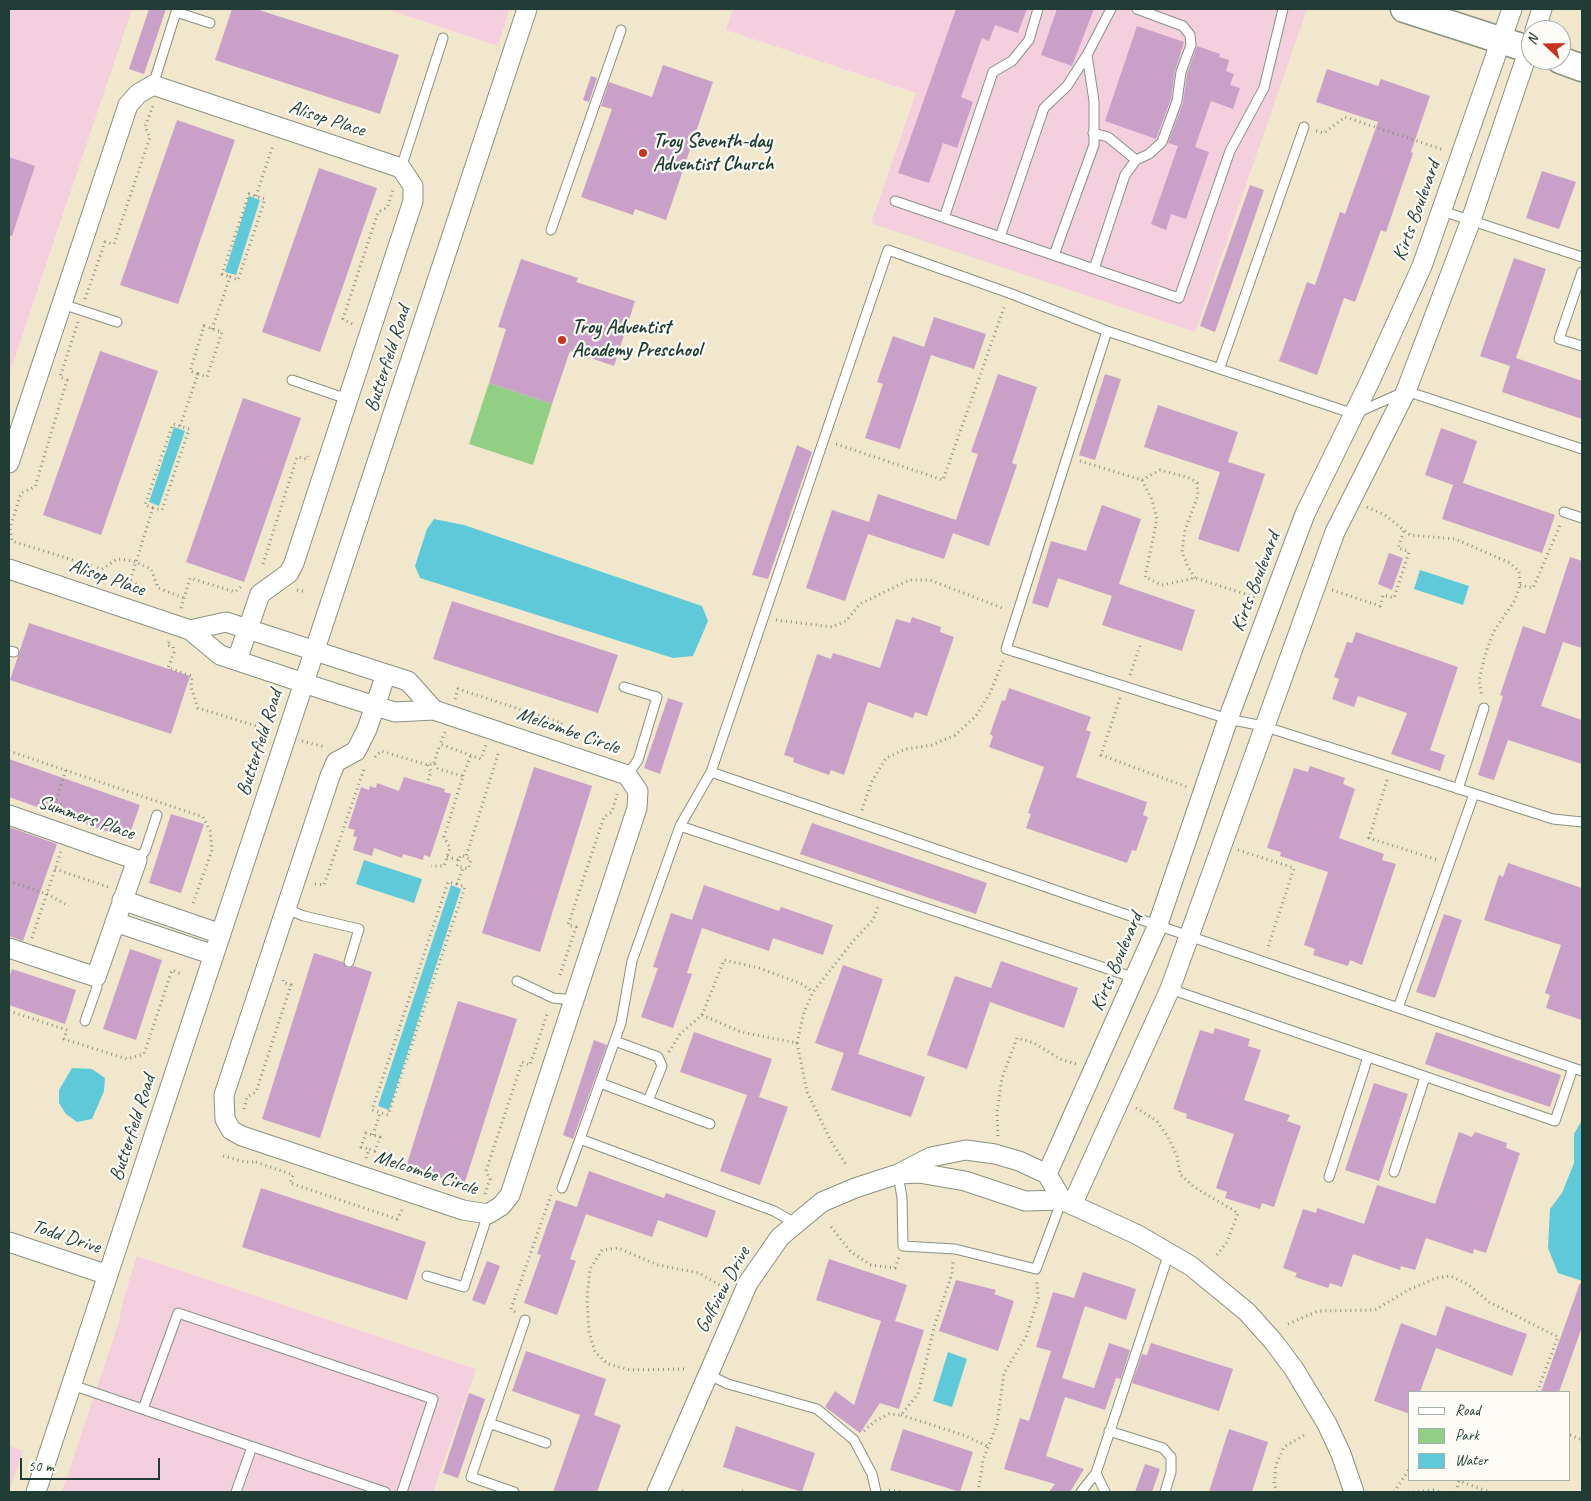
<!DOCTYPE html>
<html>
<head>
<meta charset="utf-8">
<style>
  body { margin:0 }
  #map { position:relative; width:1591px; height:1501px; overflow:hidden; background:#f1e7cc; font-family:Caveat,sans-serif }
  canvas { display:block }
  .frame { position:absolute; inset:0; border:10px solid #1f3d34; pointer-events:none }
  .legend { position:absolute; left:1408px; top:1391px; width:162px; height:90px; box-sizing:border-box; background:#fdfcf7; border:1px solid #a4b0a9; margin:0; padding:6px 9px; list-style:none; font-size:15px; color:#1f3d34 }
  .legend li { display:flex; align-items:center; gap:10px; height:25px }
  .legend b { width:25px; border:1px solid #a4b0a9 }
  .north { position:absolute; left:1521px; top:20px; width:50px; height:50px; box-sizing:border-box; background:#fdfcf7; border:1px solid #a4b0a9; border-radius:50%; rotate:291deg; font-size:14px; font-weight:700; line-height:20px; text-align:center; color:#1f3d34 }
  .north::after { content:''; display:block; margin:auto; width:18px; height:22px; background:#c8321e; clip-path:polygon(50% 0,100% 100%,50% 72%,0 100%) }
  .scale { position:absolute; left:20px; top:1458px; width:140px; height:22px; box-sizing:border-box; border:2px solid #1f3d34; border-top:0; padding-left:6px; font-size:15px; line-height:18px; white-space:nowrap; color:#1f3d34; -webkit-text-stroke:4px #fdfcf7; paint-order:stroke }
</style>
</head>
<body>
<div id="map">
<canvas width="1591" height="1501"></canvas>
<div class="frame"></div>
<ul class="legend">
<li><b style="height:6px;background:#fff"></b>Road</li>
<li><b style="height:14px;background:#91cf84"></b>Park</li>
<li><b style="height:14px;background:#5ec9d8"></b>Water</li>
</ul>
<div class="north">N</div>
<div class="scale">50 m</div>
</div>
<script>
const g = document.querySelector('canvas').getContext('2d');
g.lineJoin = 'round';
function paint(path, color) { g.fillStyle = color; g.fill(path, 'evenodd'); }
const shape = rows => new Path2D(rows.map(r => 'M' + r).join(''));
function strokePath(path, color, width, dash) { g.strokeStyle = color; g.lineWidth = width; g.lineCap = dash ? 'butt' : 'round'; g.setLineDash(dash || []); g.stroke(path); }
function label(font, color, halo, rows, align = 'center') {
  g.font = font + ' Caveat,sans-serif'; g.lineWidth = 4.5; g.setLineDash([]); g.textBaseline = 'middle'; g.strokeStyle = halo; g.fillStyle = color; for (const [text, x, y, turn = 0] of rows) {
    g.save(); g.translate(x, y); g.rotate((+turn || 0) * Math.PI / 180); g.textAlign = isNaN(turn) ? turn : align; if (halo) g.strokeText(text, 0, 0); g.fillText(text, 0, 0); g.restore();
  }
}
paint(shape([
  [9,9,132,9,9,375],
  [386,9,509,9,498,46],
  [733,9,1307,9,1195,332,871,223,916,93,726,30],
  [137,1256,476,1369,433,1492,62,1492,118,1325,125,1294],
  [9,1446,23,1451,9,1492]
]), '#f4cfdd');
paint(shape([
  [489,383,552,404,533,465,469,444]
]), '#91cf84');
paint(shape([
  [249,196,260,200,236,275,225,272],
  [174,427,185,431,159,506,149,502],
  [434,519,464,525,702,606,708,621,693,656,673,658,420,578,415,566,427,529],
  [1420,570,1469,586,1463,605,1414,589],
  [364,860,422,879,414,903,356,884],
  [451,885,461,889,389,1110,378,1106],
  [72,1068,92,1069,105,1078,104,1091,92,1119,77,1122,66,1114,59,1103,59,1090],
  [1582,1120,1582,1281,1558,1273,1548,1248,1550,1209,1562,1193,1574,1163,1574,1134],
  [948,1352,967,1359,952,1407,933,1401]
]), '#5ec9d8');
paint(shape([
  [149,9,166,9,144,74,129,69],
  [232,9,256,9,399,55,380,114,215,60],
  [956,9,1027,9,1018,33,995,25,989,41,982,38,961,97,973,102,957,148,943,143,929,183,898,173],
  [1057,9,1094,9,1072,66,1041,55],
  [1137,26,1184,42,1175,71,1171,99,1156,139,1105,121],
  [1197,46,1220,54,1219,57,1229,60,1226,71,1234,74,1230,85,1240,88,1233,109,1211,101,1195,147,1209,152,1186,219,1171,214,1166,230,1151,224,1178,146,1168,143,1183,103,1187,74],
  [663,65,713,82,666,220,635,209,633,215,581,197,612,109,601,106,609,82,652,97],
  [1327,69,1378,86,1381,79,1430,96,1411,152,1413,153,1386,232,1381,230,1355,302,1344,298,1317,375,1279,361,1307,282,1315,285,1340,212,1345,214,1378,122,1316,102],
  [591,76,597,78,589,102,583,100],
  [177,120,235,140,178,304,120,285],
  [9,157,35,166,12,236,9,236],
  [319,168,377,188,320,352,262,332],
  [1542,171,1576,182,1559,229,1526,218],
  [1250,185,1264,190,1215,332,1200,326],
  [1514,258,1546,269,1516,358,1582,381,1582,419,1502,392,1510,366,1480,356],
  [521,259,578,278,576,282,635,301,614,366,570,351,552,404,489,383,506,329,498,327],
  [934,317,986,334,974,369,931,355,900,449,865,438,883,384,877,382,893,336,924,347],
  [100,351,158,371,101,535,43,515],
  [998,374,1037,387,1012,463,1017,465,989,546,953,533,944,559,868,534,845,601,806,588,832,510,869,522,878,494,956,520,978,454,971,452],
  [1105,374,1121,379,1095,460,1079,455],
  [243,398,301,418,244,582,186,562],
  [1158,405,1238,432,1228,462,1265,474,1239,552,1198,539,1220,472,1144,447],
  [1441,428,1477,441,1463,483,1555,515,1542,553,1442,519,1453,485,1425,475],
  [797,445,812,452,768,579,752,575],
  [1102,505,1141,519,1119,584,1195,610,1182,651,1102,625,1112,596,1058,578,1048,608,1032,603,1051,541,1086,551],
  [1389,553,1403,558,1392,590,1378,584],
  [1570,557,1582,561,1582,648,1563,642,1541,706,1582,720,1582,764,1508,740,1494,780,1478,775,1503,696,1500,695,1523,626,1545,634],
  [452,601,618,655,598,713,433,659],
  [912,617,941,627,940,632,954,637,927,716,915,712,913,718,868,702,844,775,831,770,829,775,793,762,794,758,784,755,817,654,831,659,833,653,880,668,896,619,910,623],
  [29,623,190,676,171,734,10,680],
  [1356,632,1458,667,1430,750,1445,755,1440,771,1391,754,1407,713,1358,696,1354,707,1332,699,1339,679,1334,677,1347,642,1352,643],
  [1009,688,1091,717,1086,730,1091,732,1076,777,1147,802,1143,815,1148,817,1136,851,1132,850,1127,863,1026,828,1031,814,1028,813,1044,767,989,747,993,736,990,734,1002,700,1005,701],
  [668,698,683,703,660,774,644,768],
  [9,759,140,805,128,839,9,797],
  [1310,766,1345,778,1343,784,1355,789,1339,838,1384,854,1382,860,1396,864,1362,965,1350,960,1348,966,1313,955,1315,949,1304,945,1328,872,1280,856,1281,852,1267,848,1294,768,1308,772],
  [534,767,592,786,540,952,482,933],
  [404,777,445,789,444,792,451,794,430,857,424,855,423,860,403,854,402,858,374,848,372,856,353,850,357,837,353,836,355,830,348,828,361,787,369,790,370,786,376,788,377,783,399,791],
  [171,814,204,824,181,893,149,883],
  [812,823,987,883,976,914,800,854],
  [9,827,57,844,23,941,9,936],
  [1508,863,1582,888,1582,1020,1546,1008,1550,995,1545,993,1561,945,1484,920,1499,875,1503,877],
  [704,885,779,911,781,907,833,925,823,955,773,938,769,951,702,928,687,973,692,974,673,1028,641,1017,658,968,653,967,671,913,692,920],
  [1444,914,1462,920,1435,998,1416,992],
  [130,949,162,960,136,1040,103,1029],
  [314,953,343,962,347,968,354,966,372,972,320,1138,262,1119],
  [1001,961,1078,988,1064,1028,990,1002,967,1069,927,1055,955,976,991,988],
  [843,965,883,979,858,1054,925,1077,911,1117,831,1090,844,1053,815,1043],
  [12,969,76,990,65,1024,9,1005,9,978],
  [458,1001,517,1019,464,1185,406,1167],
  [1215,1028,1250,1039,1248,1046,1261,1050,1244,1100,1290,1115,1287,1121,1301,1126,1274,1207,1262,1203,1260,1209,1225,1198,1227,1192,1216,1188,1234,1134,1186,1118,1187,1114,1173,1109,1200,1030,1213,1034],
  [694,1032,772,1059,759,1097,788,1107,760,1185,720,1171,747,1095,680,1072],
  [1436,1032,1561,1075,1550,1107,1425,1064],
  [594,1040,607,1045,573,1139,563,1135],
  [1374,1083,1408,1094,1379,1181,1345,1170],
  [1459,1132,1472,1137,1475,1132,1507,1143,1506,1148,1520,1153,1486,1253,1474,1249,1473,1254,1426,1238,1415,1270,1401,1266,1400,1270,1353,1254,1342,1287,1330,1283,1328,1288,1295,1277,1297,1273,1283,1268,1303,1209,1316,1213,1317,1208,1364,1224,1377,1185,1435,1204],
  [589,1171,664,1198,666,1193,716,1211,707,1238,658,1220,652,1237,586,1214,570,1259,576,1261,557,1315,524,1303,541,1255,537,1254,556,1200,577,1207],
  [261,1188,426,1242,407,1300,242,1247],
  [829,1259,907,1285,895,1321,924,1330,899,1409,880,1403,860,1433,825,1407,835,1391,854,1405,881,1321,816,1300],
  [487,1261,500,1266,485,1305,472,1300],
  [1083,1272,1136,1289,1126,1320,1085,1306,1062,1378,1094,1388,1109,1343,1130,1350,1121,1379,1116,1378,1105,1410,1065,1397,1046,1456,1084,1469,1070,1492,1049,1492,1055,1484,1004,1469,1020,1418,1029,1421,1051,1351,1036,1347,1053,1292,1074,1298],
  [956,1280,996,1290,994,1294,1014,1301,998,1351,939,1331],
  [1580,1283,1582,1284,1582,1327,1559,1392,1541,1392],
  [1446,1306,1527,1334,1512,1376,1436,1348,1420,1392,1410,1392,1410,1414,1374,1401,1401,1323,1436,1336],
  [1151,1343,1233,1369,1219,1411,1132,1383,1142,1354,1147,1355],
  [526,1351,606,1379,594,1415,621,1425,597,1492,553,1492,580,1415,512,1391],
  [469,1393,485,1399,458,1478,443,1473],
  [736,1426,815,1453,802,1492,723,1467],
  [903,1429,973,1452,960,1492,890,1470],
  [1229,1429,1268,1442,1252,1492,1209,1492],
  [1145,1464,1160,1469,1152,1492,1135,1492]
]), '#c9a0c8');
const service = shape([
  [153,85,176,12,210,23],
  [1093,133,1108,137,1136,160],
  [401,168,443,38],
  [895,201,1179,298,1230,151,1264,88,1283,9],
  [1442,211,1582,257],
  [944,218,993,72,1012,61,1029,40,1038,9],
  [551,230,621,30],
  [1000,237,1044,108,1067,86,1087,55],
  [1054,255,1094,145,1094,101,1087,55,1111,9],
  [1094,269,1125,175,1136,160,1149,154,1162,142,1177,101,1181,72,1191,45,1190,35,1183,26,1137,9],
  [1582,272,1559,339,1582,346],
  [62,304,117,322],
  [1107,331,1006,649,1228,719,1263,726,1553,819,1582,822],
  [1220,367,1304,127],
  [292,380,347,399],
  [1564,512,1582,518],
  [9,651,14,652],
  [624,687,657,697,638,760,627,775],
  [711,772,1582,1071],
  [1458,789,1484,708],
  [680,826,1135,978],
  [137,860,145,851,157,815],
  [286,909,304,916,359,929,349,962],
  [517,981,553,998,574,1000],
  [1170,989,1555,1121,1573,1068],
  [1398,1008,1474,794],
  [85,1021,97,987,96,977],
  [615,1041,658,1057,662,1066,648,1101],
  [600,1083,710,1124],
  [1394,1172,1425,1077],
  [898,1174,902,1198,903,1246,955,1249,1036,1269,1062,1200],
  [1329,1177,1368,1057],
  [562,1188,580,1139],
  [795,1223,774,1211,580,1139,621,1023,632,961,680,826,711,772,888,250,1009,293,1107,331,1354,414,1406,391,1582,449],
  [427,1276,464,1287,488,1214],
  [707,1374,728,1384,817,1409,854,1440,872,1474,876,1492],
  [72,1385,385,1492],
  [143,1409,178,1313,433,1399,402,1492],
  [489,1423,546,1443],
  [1109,1431,1163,1448,1171,1457,1171,1472,1165,1492],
  [1096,1473,1105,1492],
  [236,1492,252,1447],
  [514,1492,471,1477,525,1320],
  [1081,1492,1096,1473,1169,1253]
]);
const minor = shape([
  [1535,30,1542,9],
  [9,463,128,105,138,94,153,85,401,168,413,186,413,201,294,563,289,573,260,594,237,660],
  [9,569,190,630,220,655,325,690,375,706,395,712,434,710,627,775,638,791,637,808,510,1195,501,1206,488,1214,463,1210,242,1136,231,1130,225,1119,224,1095,330,776,336,762,356,751,367,729,375,706,386,674],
  [190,630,226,622,386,674,408,681,434,710],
  [9,815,137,860,96,977,9,948],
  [122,900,221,934],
  [115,922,214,955],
  [899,1174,919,1173,965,1181,1025,1201,1062,1200,1138,1235,1191,1266,1247,1312,1273,1341,1294,1369,1327,1424,1341,1454,1354,1492],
  [1047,1174,1157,927,1228,719,1305,514,1370,381,1422,266,1512,9],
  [1072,1205,1170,989,1335,532,1406,391,1471,220,1531,43],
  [9,1242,108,1275],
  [36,1492,527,9],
  [657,1492,748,1283,780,1237,822,1202,855,1188,898,1174,931,1157,966,1150,995,1154,1019,1161,1047,1174,1062,1200]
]);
const secondary = shape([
  [1404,9,1531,50],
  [1560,60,1582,68]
]);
strokePath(service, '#889280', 11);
strokePath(minor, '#889280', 21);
strokePath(secondary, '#889280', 29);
strokePath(shape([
  [1316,131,1324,133,1345,117,1444,150],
  [256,196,273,145],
  [85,299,105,242,114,244,150,137,145,127,153,106],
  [78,322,60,377,67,380,35,487,21,493,10,528,12,541,95,567],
  [352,324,343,319,378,212,387,208,393,190],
  [212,329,230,277,238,280,265,199,249,194,222,274,230,277],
  [180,426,198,374,207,377,222,332,204,326,190,371,198,374],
  [836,444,943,480,1005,305],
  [1080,461,1142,480,1152,500,1157,519,1145,577,1162,585,1195,578,1255,597],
  [1142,480,1160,470,1190,478,1197,483,1198,495,1185,530,1182,552,1188,567,1195,578],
  [1367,507,1385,515,1410,535,1455,539,1510,563,1519,571,1520,585,1515,600,1494,631,1485,655,1479,681,1482,696],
  [153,508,145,505,173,424,189,429,162,510,153,508,136,562,151,569,158,588,184,598],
  [263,564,297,457,307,459,308,456],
  [91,579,95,567,102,569,117,559,127,560,136,562,130,581],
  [112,584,120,580,130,581,138,585,141,594],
  [1520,585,1533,588,1561,523],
  [297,590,307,592],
  [1332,590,1380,606,1383,595,1394,598,1409,552,1398,548,1404,530],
  [181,608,190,578,235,592,243,585],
  [776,620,832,627,846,621,860,604,909,580,930,580,1005,609],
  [169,642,167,645,173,647,174,652,168,668,192,676,191,687,198,708,269,730],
  [1130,675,1141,643],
  [1120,698,1101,755,1187,787],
  [455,699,458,689,562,723,559,731,561,732],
  [445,732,440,744,481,759,486,745],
  [302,741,325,747],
  [9,751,203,817,210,831,212,850,192,906],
  [375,757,381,751,428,765,434,763,438,769,463,776,444,837,450,848,444,866,431,866],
  [434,763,440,744],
  [428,765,431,772,428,780],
  [463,776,471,755],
  [1387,780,1369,838,1438,860],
  [862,810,871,783,886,758,906,749,932,745,955,735,976,716,990,693,1003,661],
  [60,814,62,805,55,803,66,770],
  [1238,850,1294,868,1267,950],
  [447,857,459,860,461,855,466,857,499,751],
  [459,860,457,866,468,869,471,860,466,857],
  [55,869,108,887],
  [9,881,47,894,69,906],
  [315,884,324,885,364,769],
  [457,884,448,882,372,1110,388,1115,465,887,457,884,463,868],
  [32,938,61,851],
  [560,975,576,927,568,925,604,817,612,812,617,794],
  [9,1011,67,1030,64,1039,127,1059,144,1054,172,970,183,975],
  [702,1015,724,960,759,968,802,984,813,992],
  [797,1043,804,1012,813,992,854,940,873,920,879,904],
  [669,1052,680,1034,702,1015,741,1032,797,1043,807,1092,832,1143,847,1166],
  [1136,1108,1157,1121,1168,1137,1177,1156,1180,1174,1194,1187,1238,1213,1227,1242,1216,1256],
  [244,1109,247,1097,256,1092,291,985,283,982,283,980],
  [373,1135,380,1113],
  [998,1136,997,1112,1002,1078,1017,1038,1034,1043,1060,1059,1076,1064],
  [223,1156,245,1162,256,1162],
  [366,1158,369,1149,375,1151,380,1137,366,1133,361,1147,369,1149],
  [256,1162,293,1175,290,1183,397,1219,402,1210],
  [485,1194,490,1179,486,1171,522,1062,530,1065,548,1011],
  [831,1227,851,1252,871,1265,895,1268,899,1257],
  [515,1312,511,1309,551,1195],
  [1288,1324,1318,1311,1375,1310,1408,1290,1436,1278,1451,1276,1469,1285,1489,1302,1558,1337,1537,1392],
  [684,1369,630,1370,608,1364,595,1352,589,1332,587,1299,590,1269,602,1250,618,1248,658,1265,699,1273,720,1285],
  [901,1415,966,1436,989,1447],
  [864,1431,875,1421,889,1414,901,1415,918,1394,935,1324,952,1274,953,1262],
  [1570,1435,1582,1440],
  [889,1490,903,1492],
  [682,1491,687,1492],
  [739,1492,739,1490,745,1492],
  [978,1492,983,1460,997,1424,1004,1373,1026,1337,1038,1298,1037,1282],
  [1278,1492,1274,1485,1276,1465,1284,1447,1306,1434],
  [1394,1492,1410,1468],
  [1413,1492,1433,1490,1440,1492],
  [1456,1492,1459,1481,1490,1492]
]), '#889280', 3, [1, 4]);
strokePath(service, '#fff', 9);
strokePath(minor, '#fff', 19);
strokePath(secondary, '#fff', 26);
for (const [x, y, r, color] of [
  [643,153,5,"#c8321e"],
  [562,340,5,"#c8321e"]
]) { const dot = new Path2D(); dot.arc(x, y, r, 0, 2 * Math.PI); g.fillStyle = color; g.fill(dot); strokePath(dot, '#fdfcf7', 2); }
label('20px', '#1f3d34', '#fdfcf7', [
  ["Alisop Place",327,119,18],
  ["Kirts Boulevard",1417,211,-70],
  ["Butterfield Road",388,359,-72],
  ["Alisop Place",107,578,19],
  ["Kirts Boulevard",1256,582,-69],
  ["Melcombe Circle",568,731,19],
  ["Butterfield Road",260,743,-72],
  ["Summers Place",86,818,19],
  ["Kirts Boulevard",1117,962,-67],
  ["Butterfield Road",133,1128,-72],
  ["Melcombe Circle",426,1173,18],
  ["Todd Drive",66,1237,18],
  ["Golfview Drive",723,1290,-62]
]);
label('bold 20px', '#1f3d34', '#fdfcf7', [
  ["Troy Seventh-day",653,142],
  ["Adventist Church",653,165],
  ["Troy Adventist",572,328],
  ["Academy Preschool",572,351]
], 'left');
</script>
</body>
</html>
